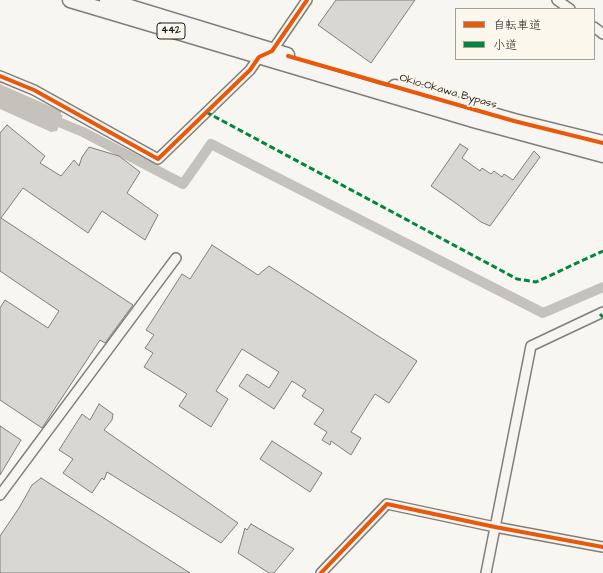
<!DOCTYPE html>
<html>
<head>
<meta charset="utf-8">
<style>
  body { margin:0 }
  #map { position:relative; width:603px; height:573px; overflow:hidden; background:#f8f6f0; font-family:"Architects Daughter","Klee One",sans-serif }
  canvas { display:block }
  .legend { position:absolute; left:455px; top:8px; width:140px; height:52px; box-sizing:border-box; background:#fbf7ec; border:1px solid #a29f99; margin:0; padding:5px 7px; list-style:none; font-size:12px; color:#1c1c1c }
  .legend li { display:flex; align-items:center; gap:8px; height:20px }
  .legend b { width:20px; border:1px solid #a29f99 }
</style>
</head>
<body>
<div id="map">
<canvas width="603" height="573"></canvas>
<ul class="legend">
<li><b style="height:5px;background:#e8590c"></b>自転車道</li>
<li><b style="height:5px;background:#00873e"></b>小道</li>
</ul>
</div>
<script>
const g = document.querySelector('canvas').getContext('2d');
g.lineJoin = 'round';
function paint(path, color) { g.fillStyle = color; g.fill(path, 'evenodd'); }
const shape = rows => new Path2D(rows.map(r => 'M' + r).join(''));
function strokePath(path, color, width, dash) { g.strokeStyle = color; g.lineWidth = width; g.lineCap = dash ? 'butt' : 'round'; g.setLineDash(dash || []); g.stroke(path); }
function label(font, color, halo, rows, align = 'center') {
  g.font = font + ' "Architects Daughter",sans-serif'; g.lineWidth = 4; g.setLineDash([]); g.textBaseline = 'middle'; g.strokeStyle = halo; g.fillStyle = color; for (const [text, x, y, turn = 0] of rows) {
    g.save(); g.translate(x, y); g.rotate((+turn || 0) * Math.PI / 180); g.textAlign = isNaN(turn) ? turn : align; if (halo) g.strokeText(text, 0, 0); g.fillText(text, 0, 0); g.restore();
  }
}
paint(shape([
  [0,84,61,111,61,115,63,115,57,131,51,132,0,109]
]), '#c5c2bc');
strokePath(shape([
  [49,118,83,132,183,184,211,144,543,313,603,287]
]), '#c5c2bc', 10);
const building = shape([
  [336,0,415,0,371,63,318,25,336,0],
  [7,125,45,156,40,163,61,176,74,160,79,166,82,157,89,147,119,156,140,172,127,193,158,215,145,240,102,211,88,233,23,188,1,218,133,305,105,343,100,340,42,428,0,400,0,308,5,300,48,328,59,311,0,271,0,133,7,125],
  [460,144,468,149,462,158,480,171,482,168,491,174,494,171,502,177,504,174,513,180,534,151,540,157,490,226,481,222,457,204,431,186,460,144],
  [212,245,258,275,269,266,417,361,389,403,375,394,351,432,361,438,351,455,331,441,330,445,322,440,327,432,314,424,324,410,302,396,306,390,292,381,274,409,239,386,247,374,269,388,279,372,242,349,216,391,228,399,211,427,179,406,187,394,144,367,153,353,145,348,154,335,146,330,182,274,190,279,212,245],
  [99,404,113,414,112,420,104,430,238,523,221,543,107,472,104,480,102,478,92,493,63,473,73,459,59,450,82,414,90,420,99,404],
  [0,426,21,440,0,475,0,426],
  [272,441,322,473,310,492,260,459,272,441],
  [41,478,190,573,0,573,0,536,19,508,32,485,41,478],
  [251,524,294,549,274,573,269,573,238,553,245,528,247,530,251,524]
]);
paint(building, '#d9d7d3');
strokePath(building, '#7f7e7b', 1);
const minor = shape([
  [557,0,570,9],
  [594,27,603,34],
  [0,76,34,90,158,159,250,70,259,57,272,51,307,0],
  [0,495,176,258],
  [321,573,387,504,495,527,603,547],
  [486,573,531,346,603,312]
]);
const highway = shape([
  [70,0,477,121,603,155],
  [107,0,287,55],
  [395,87,514,121,603,143]
]);
strokePath(minor, '#7f7e7b', 12);
strokePath(highway, '#7f7e7b', 17);
strokePath(minor, '#f6f5f1', 9);
strokePath(highway, '#f6f5f1', 14);
strokePath(shape([
  [206,112,517,279,536,282,603,251],
  [600,314,603,317]
]), '#00873e', 3, [6, 3]);
strokePath(shape([
  [288,56,514,121,603,143],
  [0,76,34,90,158,159,250,70,259,57,272,51,307,0],
  [321,573,387,504,495,527,603,547]
]), '#e8590c', 4);
for (const [x, y, w] of [
  [171,31,28]
]) { const box = new Path2D(); box.roundRect(x - w / 2, y - 8, w, 16, 3); g.fillStyle = '#fbf7ec'; g.fill(box); strokePath(box, '#1c1c1c', 1); }
label('bold 10px', '#1c1c1c', null, [
  ["442",171,31]
]);
label('11px', '#1c1c1c', '#fbf7ec', [
  ["Okio-Okawa Bypass",448,92,16]
]);
</script>
</body>
</html>
